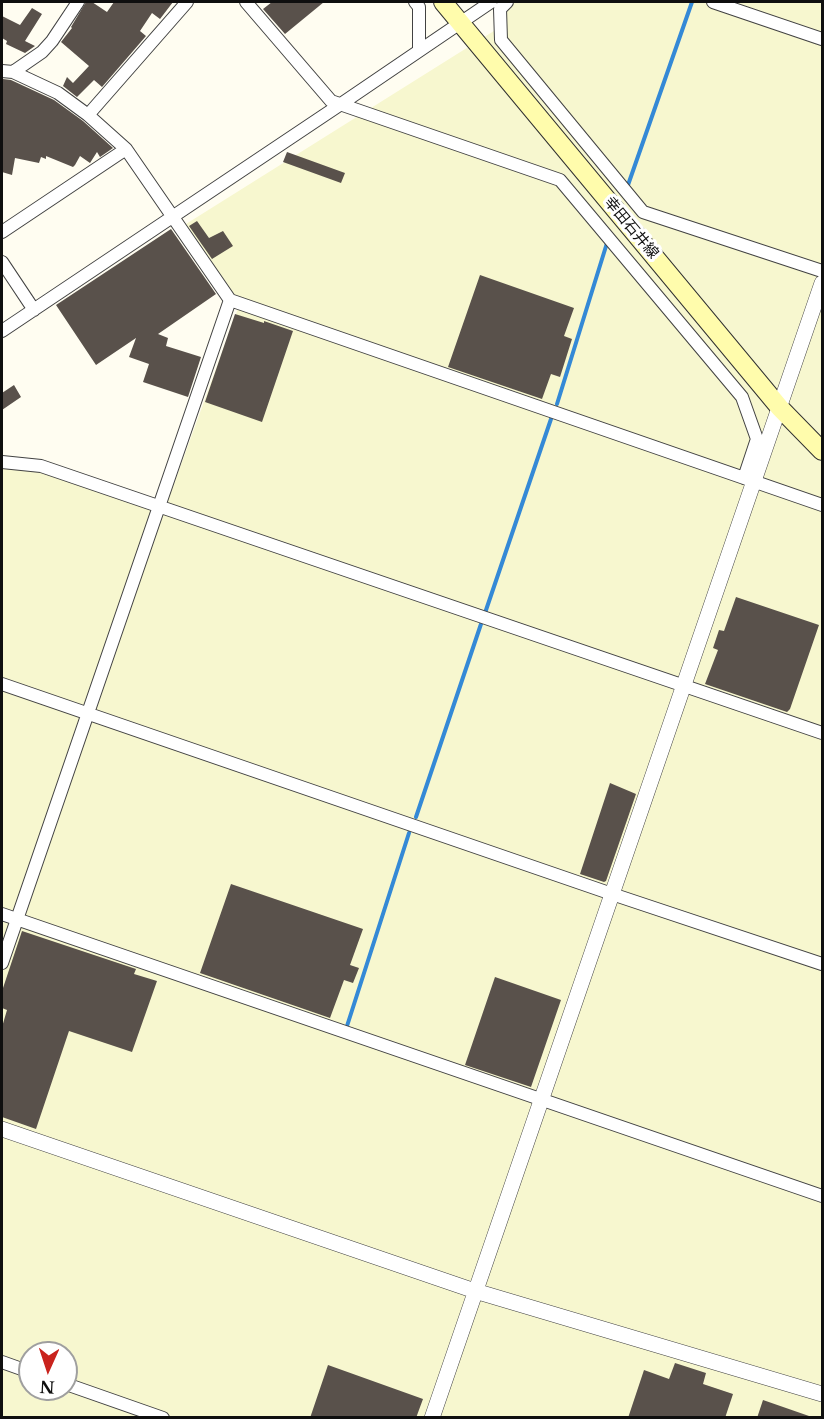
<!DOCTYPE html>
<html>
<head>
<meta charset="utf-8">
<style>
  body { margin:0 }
  #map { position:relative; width:824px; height:1419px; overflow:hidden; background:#fffdf1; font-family:"Libre Baskerville",serif }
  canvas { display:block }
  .frame { position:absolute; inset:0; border:3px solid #0f0f0f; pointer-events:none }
  .north { position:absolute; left:18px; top:1341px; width:60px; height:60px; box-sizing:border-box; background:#fff; border:2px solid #9f9f9f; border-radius:50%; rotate:183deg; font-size:16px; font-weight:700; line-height:24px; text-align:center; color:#0f0f0f }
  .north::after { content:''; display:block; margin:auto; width:21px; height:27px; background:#c9231d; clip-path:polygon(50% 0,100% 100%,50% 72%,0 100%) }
</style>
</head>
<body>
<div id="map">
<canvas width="824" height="1419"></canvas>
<div class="frame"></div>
<div class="north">N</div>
</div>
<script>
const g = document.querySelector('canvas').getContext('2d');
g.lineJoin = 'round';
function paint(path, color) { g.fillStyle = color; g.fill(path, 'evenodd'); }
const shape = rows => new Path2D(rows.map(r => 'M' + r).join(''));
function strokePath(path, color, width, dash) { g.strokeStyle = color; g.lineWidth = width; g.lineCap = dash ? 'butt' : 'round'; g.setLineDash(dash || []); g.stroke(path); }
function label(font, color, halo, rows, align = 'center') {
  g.font = font + ' "Libre Baskerville","Noto Sans JP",serif'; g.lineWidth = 6; g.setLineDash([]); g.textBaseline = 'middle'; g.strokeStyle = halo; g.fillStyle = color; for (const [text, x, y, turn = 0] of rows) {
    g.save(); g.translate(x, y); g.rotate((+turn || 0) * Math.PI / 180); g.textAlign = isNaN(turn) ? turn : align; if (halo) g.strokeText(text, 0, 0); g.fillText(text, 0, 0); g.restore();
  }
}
paint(shape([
  [486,2,822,2,822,1417,2,1418,2,467,39,472,163,514,240,303,186,224,505,24],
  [30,1353,66,1353,66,1389,30,1389]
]), '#f7f7cf');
strokePath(shape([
  [628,185,692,2],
  [557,404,607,243],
  [485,613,551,419],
  [416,817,481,624],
  [347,1026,409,833]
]), '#3489d6', 4);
paint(shape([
  [86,2,92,2,107,12,114,2,173,2,160,19,152,13,140,31,146,36,102,87,94,80,77,97,63,86,67,77,73,83,89,66,61,42,72,28,71,27],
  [272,2,324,2,285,34,263,9],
  [32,8,42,14,25,41,35,46,25,53,6,44,7,41,2,38,2,16,20,25],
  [3,79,11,80,54,100,83,121,113,148,100,157,97,152,90,163,80,156,75,165,73,167,46,156,46,159,41,157,39,163,15,158,12,175,2,172],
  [287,152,345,173,341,183,283,162],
  [197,221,209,238,223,231,233,246,212,259,189,226],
  [171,229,216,294,158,334,168,338,166,346,201,357,188,397,143,382,149,364,129,357,136,338,96,365,56,305],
  [480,275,574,308,564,336,572,339,560,377,551,374,542,399,448,367],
  [235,314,264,323,264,321,293,331,262,422,205,402],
  [14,385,21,397,2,410,2,393],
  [736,597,819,625,790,709,787,712,705,684,718,650,713,648,719,630,724,631],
  [610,783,636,794,606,881,604,882,580,874],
  [231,884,363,929,350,965,359,968,353,983,344,980,330,1018,200,973],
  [22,931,136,969,134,974,157,981,132,1052,69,1031,36,1129,2,1117,2,1027,7,1010,2,1008,2,991],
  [495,977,561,1000,531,1087,465,1065],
  [675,1363,706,1373,703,1384,733,1394,725,1418,628,1418,644,1370,669,1379],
  [328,1365,423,1399,416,1418,310,1418],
  [763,1400,809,1416,808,1418,757,1418]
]), '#59514b');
const minor = shape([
  [246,2,331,101,560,180,742,397,757,439,744,478],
  [415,2,419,7,419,51],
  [507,2,500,9,501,40,643,212,822,271],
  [713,2,822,39],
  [2,71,13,72,58,93,88,115,126,149,230,300,822,505],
  [13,72,42,52,52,41,78,2],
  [88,115,187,2],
  [2,232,126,149],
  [2,262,34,310],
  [2,331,341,104,491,2],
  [2,462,41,466,822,733],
  [2,684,612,894,822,964],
  [2,914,822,1196],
  [2,963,230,300],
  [2,1362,30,1372],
  [66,1384,163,1418]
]);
const tertiary = shape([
  [2,1129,475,1291,822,1394],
  [432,1418,822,283]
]);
const secondary = shape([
  [443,2,780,408,822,451]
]);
strokePath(minor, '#424242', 14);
strokePath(tertiary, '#424242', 16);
strokePath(secondary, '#313131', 20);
strokePath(minor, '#fff', 12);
strokePath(tertiary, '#fff', 15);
strokePath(secondary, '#fffcac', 18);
label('15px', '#0f0f0f', '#fff', [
  ["幸田石井線",631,228,50]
]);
</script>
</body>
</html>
